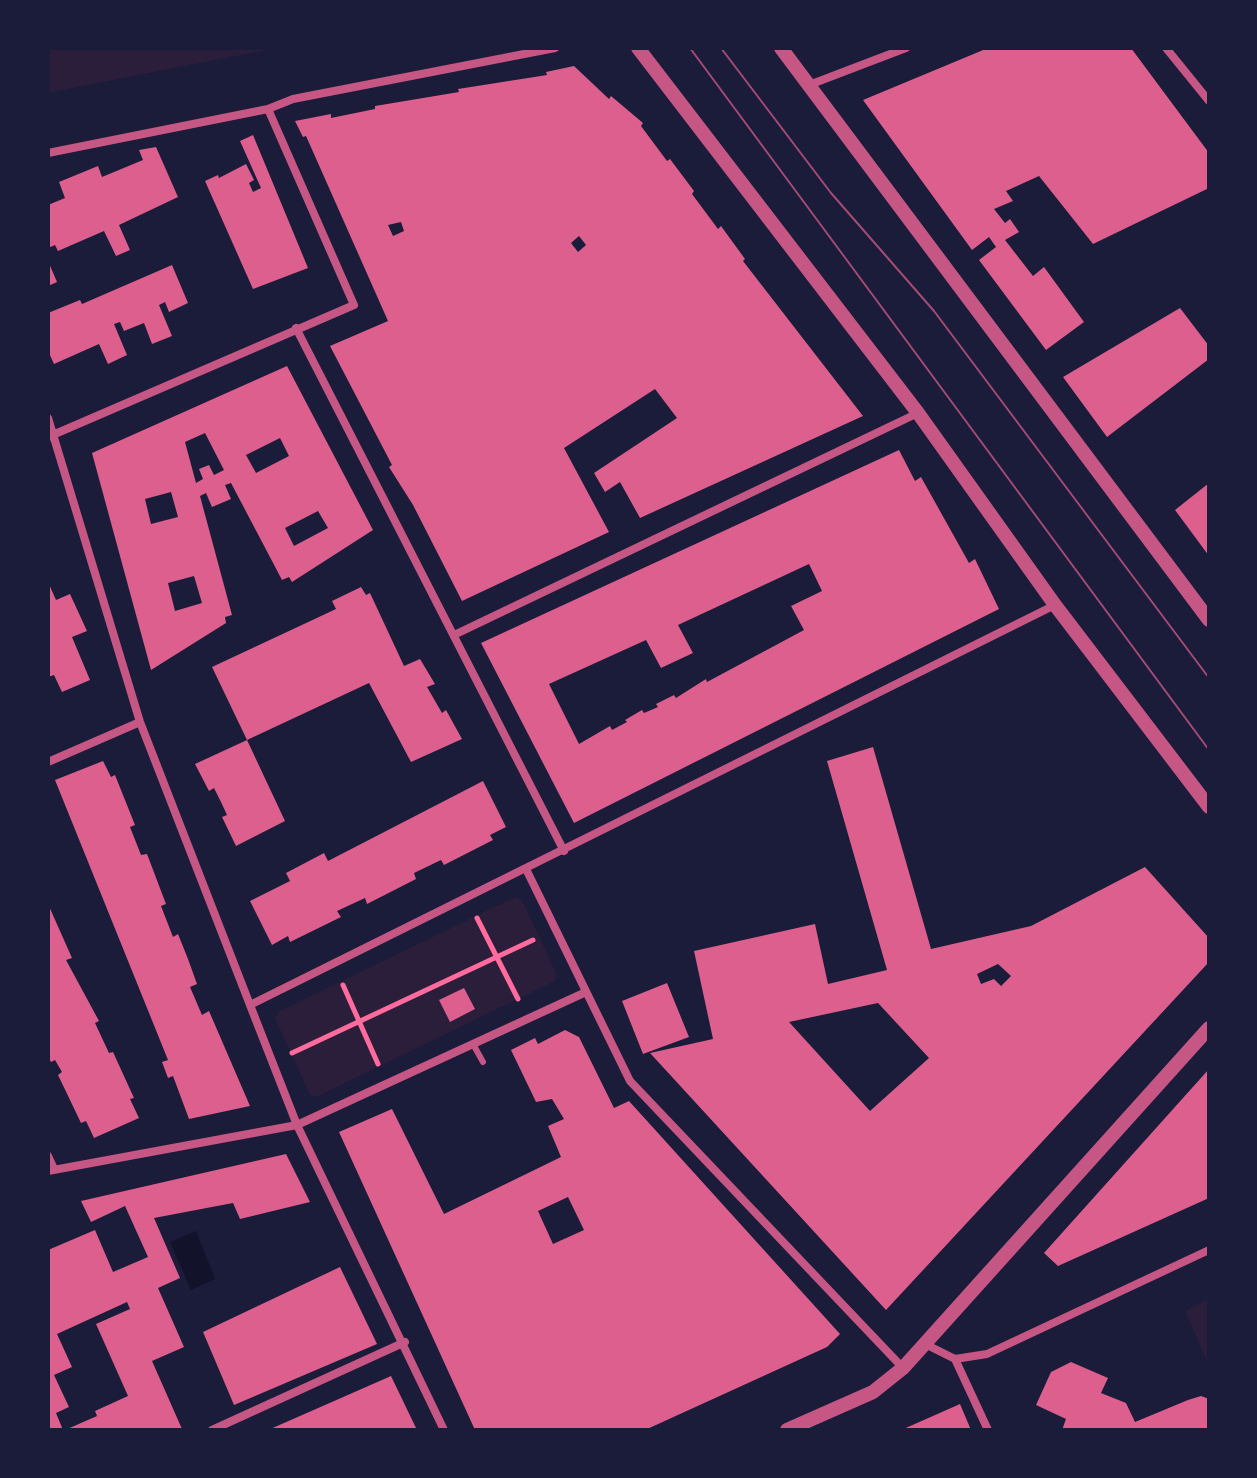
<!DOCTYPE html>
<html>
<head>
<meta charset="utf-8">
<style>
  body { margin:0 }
  #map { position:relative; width:1257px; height:1478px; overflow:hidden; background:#1b1b3a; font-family:"Titillium Web",sans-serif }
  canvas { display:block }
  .frame { position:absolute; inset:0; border:50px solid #1b1b3a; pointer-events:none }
</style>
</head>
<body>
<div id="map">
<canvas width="1257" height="1478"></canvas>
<div class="frame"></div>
</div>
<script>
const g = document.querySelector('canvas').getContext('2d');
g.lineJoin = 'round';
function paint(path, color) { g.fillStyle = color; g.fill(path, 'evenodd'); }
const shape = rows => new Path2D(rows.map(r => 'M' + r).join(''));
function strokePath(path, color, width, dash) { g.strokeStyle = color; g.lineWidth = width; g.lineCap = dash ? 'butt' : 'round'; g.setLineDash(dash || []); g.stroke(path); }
paint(shape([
  [48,48,276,48,48,93],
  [515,897,522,900,557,975,555,981,316,1097,310,1095,275,1018,278,1012],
  [1209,1299,1209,1366,1185,1311]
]), '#2a1e3b');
paint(shape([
  [196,1231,215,1279,191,1290,170,1242]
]), '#12122b');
paint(shape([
  [988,48,1131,48,1209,153,1209,188,1093,244,1039,176,1006,191,1013,201,994,209,1005,223,1010,219,1019,232,1005,240,1033,276,1044,267,1084,322,1046,350,979,260,996,247,989,237,972,250,863,100],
  [574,66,609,99,611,96,643,123,641,126,667,161,670,159,694,191,692,194,718,229,721,226,745,259,743,261,863,416,640,518,620,482,605,492,594,473,677,418,655,389,564,448,609,532,462,601,413,505,389,467,392,465,330,346,388,321,306,136,303,137,295,121,331,114,331,118,375,109,375,106,459,92,458,89,547,75,546,72],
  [401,222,404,231,393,236,388,225],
  [579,236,586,245,578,252,571,243],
  [253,135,308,268,253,289,205,181,218,175,219,178,246,164,254,180,249,183,253,192,261,188,240,141],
  [156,147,178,197,119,225,130,250,116,256,104,231,58,251,55,245,48,248,48,205,65,198,59,182,98,166,102,177,143,160,139,150],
  [48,261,57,282,48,286],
  [172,265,188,303,169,312,165,302,159,305,172,336,152,344,144,323,124,331,120,322,114,324,127,355,108,364,99,344,54,364,48,351,48,313,80,300,82,304],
  [1180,308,1209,346,1209,359,1107,437,1063,377],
  [287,366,373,530,292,582,289,577,282,580,231,483,225,485,231,499,212,507,206,493,200,496,232,615,225,617,226,623,151,670,92,453],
  [205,433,224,470,214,475,209,465,199,469,203,479,196,483,185,442],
  [280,438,289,456,256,473,246,455],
  [171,492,178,517,151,524,145,499],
  [318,511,328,528,294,546,285,528],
  [194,576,202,603,175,611,168,583],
  [899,450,915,481,921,477,969,563,975,559,999,609,574,823,481,643],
  [809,564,822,591,791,606,804,630,707,682,706,679,676,698,674,695,656,704,658,707,644,713,642,710,625,720,627,722,612,730,610,726,579,744,549,684,646,640,661,668,693,653,678,625],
  [1209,483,1209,556,1175,510],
  [48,582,56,600,70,594,87,631,72,637,90,680,62,692,54,675,48,677],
  [361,587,366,595,370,593,404,666,420,659,435,684,427,687,442,713,446,710,462,739,411,762,369,683,247,740,285,821,236,846,222,817,227,815,221,802,214,788,209,791,195,764,247,740,212,667,336,609,332,601],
  [873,747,931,949,1031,926,1145,867,1209,938,1209,962,886,1310,650,1053,713,1039,694,951,815,924,828,984,887,970,827,761],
  [998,964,1011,976,1001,986,994,979,981,984,977,974],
  [878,1003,929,1058,870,1111,789,1022],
  [103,761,111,777,115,775,135,825,130,827,141,855,147,854,166,904,161,906,173,937,178,934,188,959,197,984,190,987,202,1015,209,1011,250,1106,189,1119,173,1076,168,1078,162,1062,168,1060,55,780],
  [483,781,506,827,490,835,493,840,444,865,441,860,414,873,416,879,367,904,365,898,337,911,341,917,290,942,288,936,272,945,250,901,290,881,286,873,324,853,328,861],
  [48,904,72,958,66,960,99,1021,95,1023,109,1053,113,1052,134,1098,130,1099,139,1118,94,1138,86,1121,81,1123,58,1075,62,1072,55,1060,51,1062,48,1056],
  [667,983,689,1037,643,1054,622,1001],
  [464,988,475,1009,450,1022,439,1000],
  [565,1030,579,1037,614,1108,629,1101,840,1334,827,1347,645,1430,475,1430,339,1132,392,1109,444,1214,561,1157,548,1126,564,1119,552,1099,536,1102,511,1050,535,1038,538,1044],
  [568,1197,584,1230,553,1244,538,1211],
  [1209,1069,1209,1198,1058,1266,1044,1253],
  [286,1154,310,1202,240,1219,233,1203,154,1218,180,1278,158,1288,184,1347,152,1361,182,1429,65,1430,97,1416,95,1411,128,1396,96,1324,130,1309,127,1302,57,1334,72,1367,54,1375,69,1407,56,1413,63,1430,48,1430,48,1250,95,1230,113,1272,148,1257,125,1206,91,1222,81,1201],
  [340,1267,377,1344,234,1405,203,1332],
  [1071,1362,1108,1378,1101,1393,1126,1403,1135,1422,1188,1400,1201,1396,1209,1399,1209,1430,1062,1430,1066,1419,1036,1405,1051,1372],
  [391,1376,417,1430,268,1430,325,1405],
  [960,1404,971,1430,901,1430,908,1427]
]), '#dd5f8e');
strokePath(shape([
  [477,918,518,999],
  [343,985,378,1064],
  [292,1053,533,940]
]), '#ff6b9d', 5);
strokePath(shape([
  [473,1044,483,1062]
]), '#c65784', 6);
strokePath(shape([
  [1166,48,1209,101],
  [809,85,906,48],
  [48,153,268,109,293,99,555,48],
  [296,328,564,851],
  [48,418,140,722,250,1005,297,1125,444,1430],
  [48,437,354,305,268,109],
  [454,635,918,413],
  [48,762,140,722],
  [526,869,630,1081,903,1368],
  [250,1005,1055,605],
  [48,1156,54,1169],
  [48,1171,297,1125,586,992],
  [925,1344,955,1359,987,1354,1209,1250],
  [955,1359,988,1430],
  [212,1430,405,1342]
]), '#c65784', 8);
strokePath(shape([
  [638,48,918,413,1055,605,1209,807],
  [781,48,1209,620],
  [787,1430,873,1392,903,1368,1209,1028]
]), '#c65784', 14);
strokePath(shape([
  [690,48,1209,750],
  [721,48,831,193,934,311,1209,678]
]), '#a44b75', 2);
</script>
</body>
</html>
